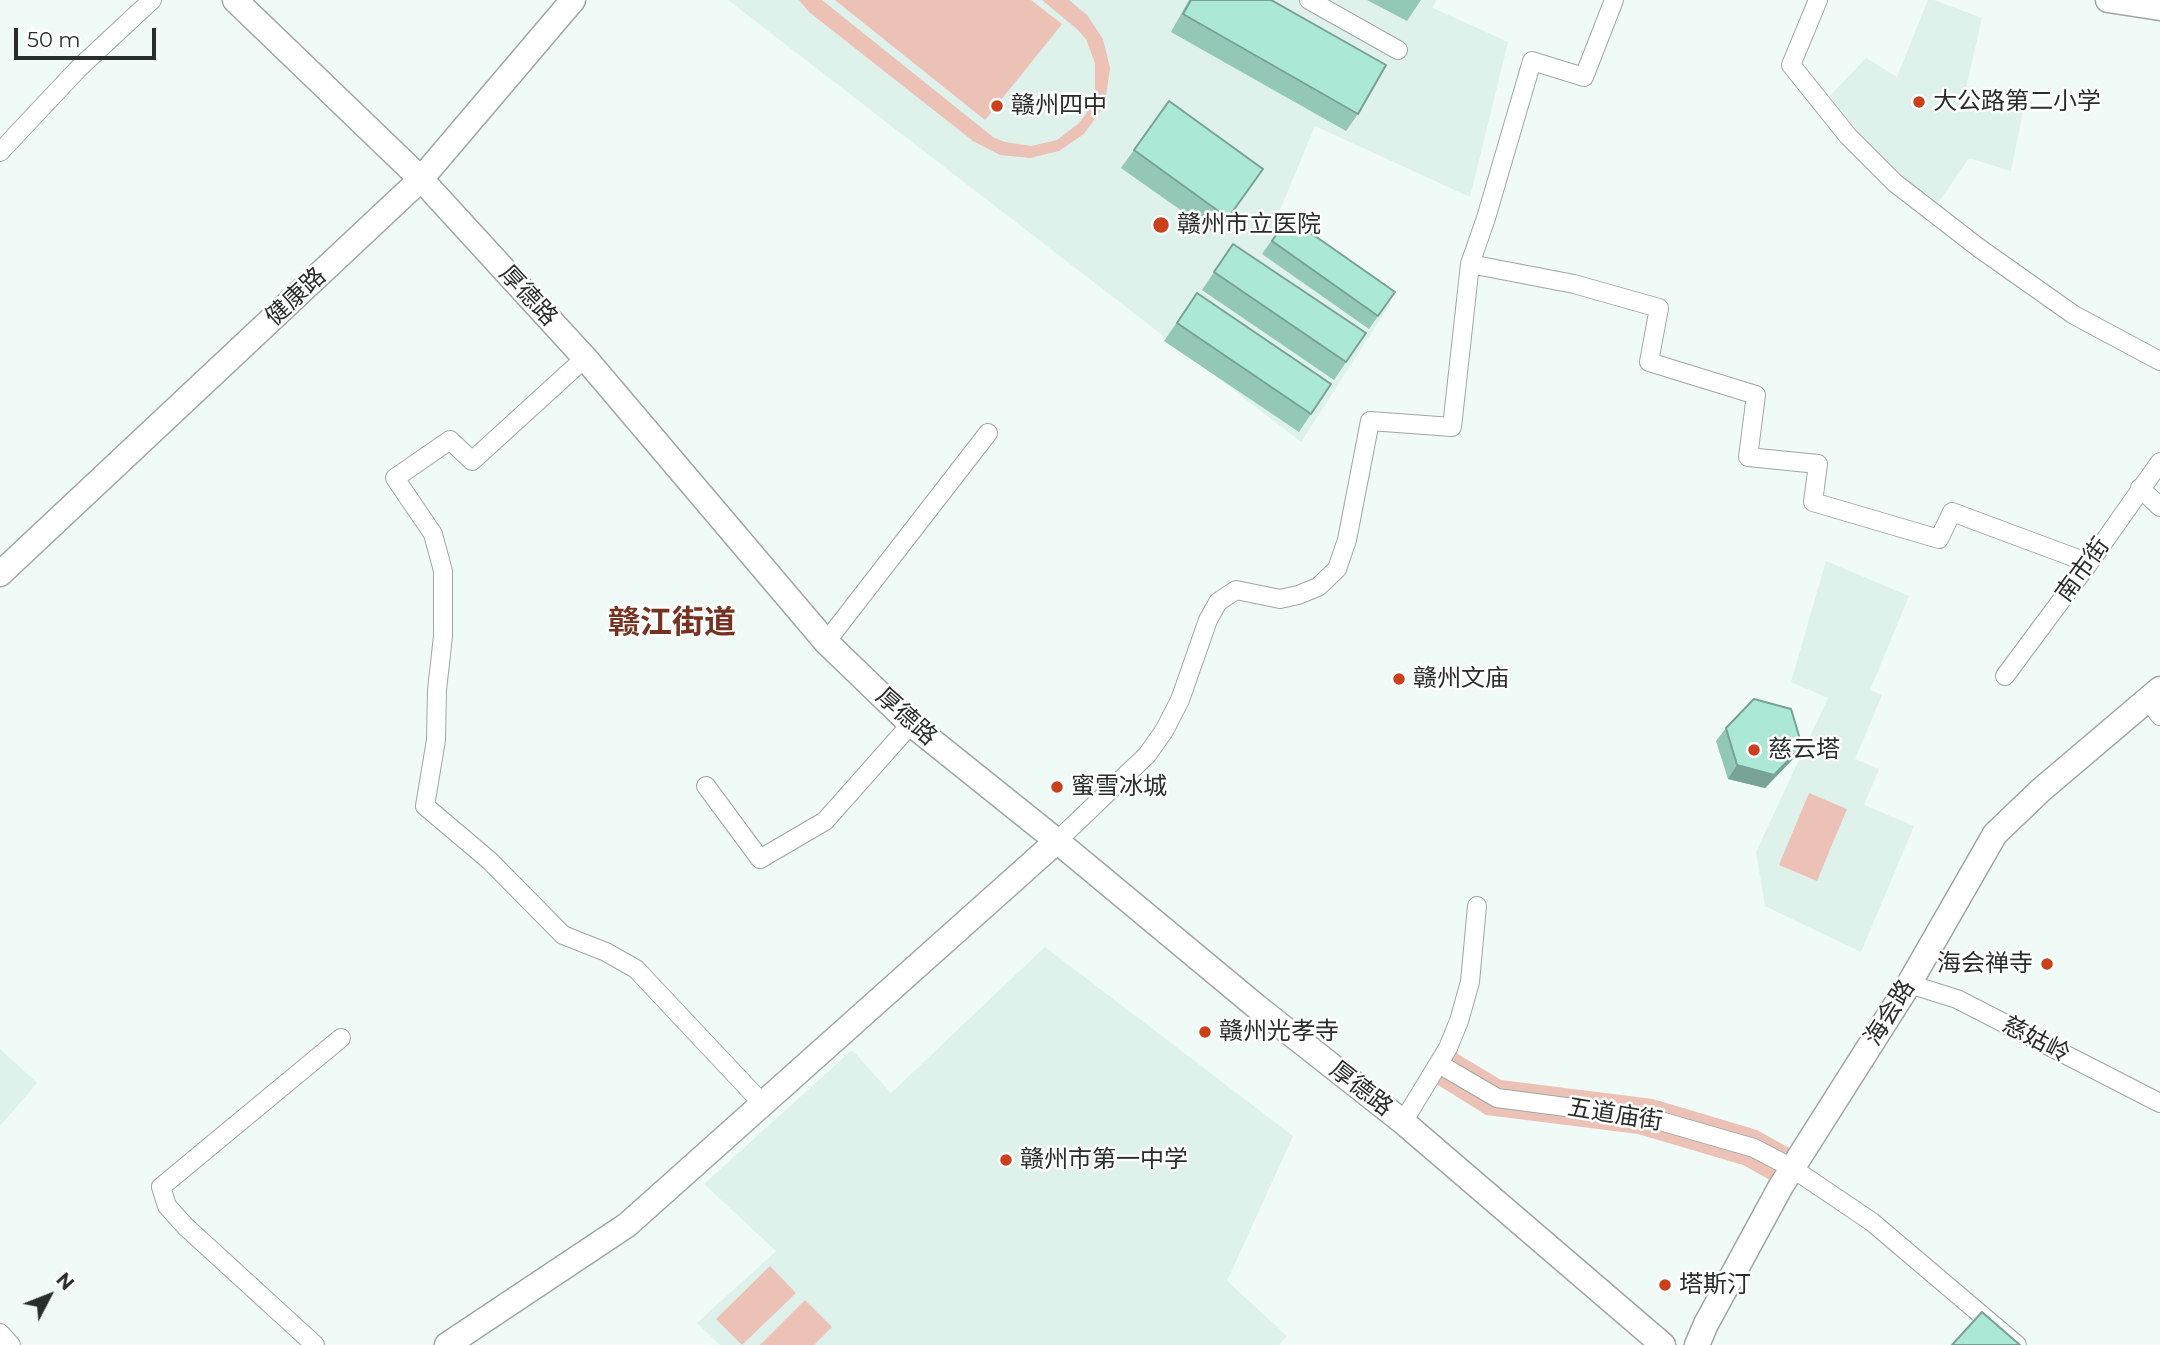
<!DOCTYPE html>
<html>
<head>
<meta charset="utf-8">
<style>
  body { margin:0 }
  #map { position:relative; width:2160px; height:1345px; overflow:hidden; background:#f0faf7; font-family:Montserrat,sans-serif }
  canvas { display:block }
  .north { position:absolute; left:14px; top:1261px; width:70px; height:70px; -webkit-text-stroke:5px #fff; paint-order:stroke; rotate:48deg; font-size:19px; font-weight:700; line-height:28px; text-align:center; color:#292d2b }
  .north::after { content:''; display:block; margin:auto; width:24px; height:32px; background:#292d2b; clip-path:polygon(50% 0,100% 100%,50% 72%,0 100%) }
  .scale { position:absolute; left:14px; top:28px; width:142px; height:32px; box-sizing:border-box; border:4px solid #292d2b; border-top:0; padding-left:9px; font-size:21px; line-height:24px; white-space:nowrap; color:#292d2b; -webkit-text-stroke:5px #fff; paint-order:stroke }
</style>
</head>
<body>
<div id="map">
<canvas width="2160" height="1345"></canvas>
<div class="north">N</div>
<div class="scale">50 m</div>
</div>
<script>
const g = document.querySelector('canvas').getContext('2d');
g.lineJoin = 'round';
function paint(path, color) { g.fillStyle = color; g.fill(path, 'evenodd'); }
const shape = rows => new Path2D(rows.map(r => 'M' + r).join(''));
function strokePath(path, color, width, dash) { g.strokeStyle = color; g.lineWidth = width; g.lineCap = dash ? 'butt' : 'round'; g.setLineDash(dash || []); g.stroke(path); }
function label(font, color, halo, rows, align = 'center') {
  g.font = font + ' Montserrat,"Noto Sans SC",sans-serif'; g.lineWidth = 5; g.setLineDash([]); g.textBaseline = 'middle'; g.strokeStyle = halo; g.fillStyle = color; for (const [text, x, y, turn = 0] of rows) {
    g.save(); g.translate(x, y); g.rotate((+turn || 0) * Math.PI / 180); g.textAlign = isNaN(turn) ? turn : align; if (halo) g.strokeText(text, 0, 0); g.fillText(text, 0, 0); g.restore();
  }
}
paint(shape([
  [728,0,1436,0,1433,8,1508,42,1470,197,1315,126,1277,217,1390,304,1301,442],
  [1928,0,1934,0,1982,18,1965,92,2024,106,2011,171,1969,158,1936,206,1880,156,1829,97,1866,58,1897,77],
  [1826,561,1909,596,1870,690,1882,695,1855,759,1879,769,1864,805,1914,826,1861,952,1765,906,1756,852,1828,698,1791,682],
  [1045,947,1293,1136,1227,1281,1287,1336,1279,1345,720,1345,697,1323,776,1251,704,1184,852,1050,891,1093],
  [0,1049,37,1083,0,1126]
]), '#def1ea');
paint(shape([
  [799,0,822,0,993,137,1005,142,1031,146,1057,140,1078,124,1086,114,1095,90,1095,63,1086,39,1077,29,1042,0,1069,0,1087,15,1103,39,1110,68,1106,97,1101,110,1084,134,1059,151,1030,158,1000,155,973,141,809,12],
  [835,0,1031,0,1062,24,985,120],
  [1809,793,1847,809,1817,881,1779,865],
  [1448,1048,1501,1080,1653,1099,1757,1130,1800,1154,1781,1186,1743,1165,1638,1134,1486,1115,1430,1080],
  [770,1266,796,1293,742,1345,716,1319],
  [805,1300,832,1327,814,1345,760,1345]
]), '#edc2b6');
const street = shape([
  [1309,0,1398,50],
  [1614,0,1584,77,1532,61,1486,218,1470,264,1574,284,1659,308,1649,362,1756,395,1748,457,1818,464,1813,502,1939,539,1952,512,2089,563],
  [1818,0,1791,65,1848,136,1895,183,1979,248,2074,315,2160,361],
  [0,152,79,68,152,0],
  [585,358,472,461,450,440,395,478,433,534,443,571,443,636,437,690,436,740,425,806,490,861,563,935,606,952,636,969,762,1103],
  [2140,488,2160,507],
  [826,642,988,433],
  [2005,676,2089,563,2160,462],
  [2148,700,2160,716],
  [706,786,760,859,825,821,911,724],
  [1057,841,1147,755,1164,731,1180,700,1208,620,1218,602,1236,590,1280,599,1298,595,1318,587,1337,569,1347,540,1370,421,1452,427,1470,264],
  [1909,984,1957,999,2160,1103],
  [1439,1064,1497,1098,1650,1118,1754,1148,1792,1168,1872,1222,2017,1345],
  [1403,1122,1448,1048,1459,1021,1470,982,1477,906],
  [0,1333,11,1345],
  [315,1345,186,1227,167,1206,161,1187,341,1038]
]);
const secondary = shape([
  [235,0,421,179,585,358,826,642,911,724,1057,841,1257,1007,1403,1122,1663,1345],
  [2108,0,2160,8],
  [0,574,421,179,573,0],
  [447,1345,627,1225,1057,841],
  [1697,1345,1706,1324,1781,1186,1909,984,1995,834,2041,790,2160,689]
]);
strokePath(street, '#9ea7a4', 20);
strokePath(secondary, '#9ea7a4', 27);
strokePath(street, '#fff', 18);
strokePath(secondary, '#fff', 24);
paint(shape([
  [1189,0,1271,0,1358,114,1346,131,1171,32],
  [1367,0,1421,0,1407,21],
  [1169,101,1263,169,1216,235,1121,168],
  [1288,217,1395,292,1369,329,1262,254],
  [1233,244,1366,333,1334,380,1202,290],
  [1197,293,1331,384,1299,432,1164,341],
  [1726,728,1792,760,1765,788,1728,779,1716,741]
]), '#93c8b7');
paint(shape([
  [1802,746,1792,760,1765,788,1728,779,1737,765]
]), '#78a295');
const building = shape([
  [1191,0,1271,0,1386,65,1358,114,1183,14,1191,0],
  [1169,101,1263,169,1228,218,1134,150,1169,101],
  [1288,217,1395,292,1378,316,1272,241,1288,217],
  [1233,244,1366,333,1346,362,1214,272,1233,244],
  [1197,293,1331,384,1311,414,1177,323,1197,293],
  [1754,699,1791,709,1802,746,1774,775,1737,765,1726,728,1754,699],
  [1982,1312,2020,1345,1952,1345,1982,1312]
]);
paint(building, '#abe8d5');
strokePath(building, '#78a295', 2);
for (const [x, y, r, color] of [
  [1919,102,7,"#c9401b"],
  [997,106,7,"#c9401b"],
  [1161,225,9,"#c9401b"],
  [1399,679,7,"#c9401b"],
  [1754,750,7,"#c9401b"],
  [1057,787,7,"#c9401b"],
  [2047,964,7,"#c9401b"],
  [1205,1032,7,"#c9401b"],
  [1006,1160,7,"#c9401b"],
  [1665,1285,7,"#c9401b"]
]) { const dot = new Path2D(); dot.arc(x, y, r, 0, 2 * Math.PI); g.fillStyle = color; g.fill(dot); strokePath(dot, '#fff', 2.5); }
label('24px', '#292d2b', '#fff', [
  ["大公路第二小学",1933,102],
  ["赣州四中",1011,106],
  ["赣州市立医院",1177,225],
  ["赣州文庙",1413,679],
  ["慈云塔",1768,750],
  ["蜜雪冰城",1071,787],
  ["海会禅寺",2033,964,"right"],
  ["赣州光孝寺",1219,1032],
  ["赣州市第一中学",1020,1160],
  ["塔斯汀",1679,1285]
], 'left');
label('24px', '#292d2b', '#fff', [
  ["厚德路",528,296,47],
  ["健康路",296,297,-43],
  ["南市街",2083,570,-54],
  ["厚德路",906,717,42],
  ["海会路",1890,1013,-58],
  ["慈姑岭",2036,1040,27],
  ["厚德路",1361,1089,38],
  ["五道庙街",1615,1115,9]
]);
label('bold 32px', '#763221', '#fff', [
  ["赣江街道",672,624]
]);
</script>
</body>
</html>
